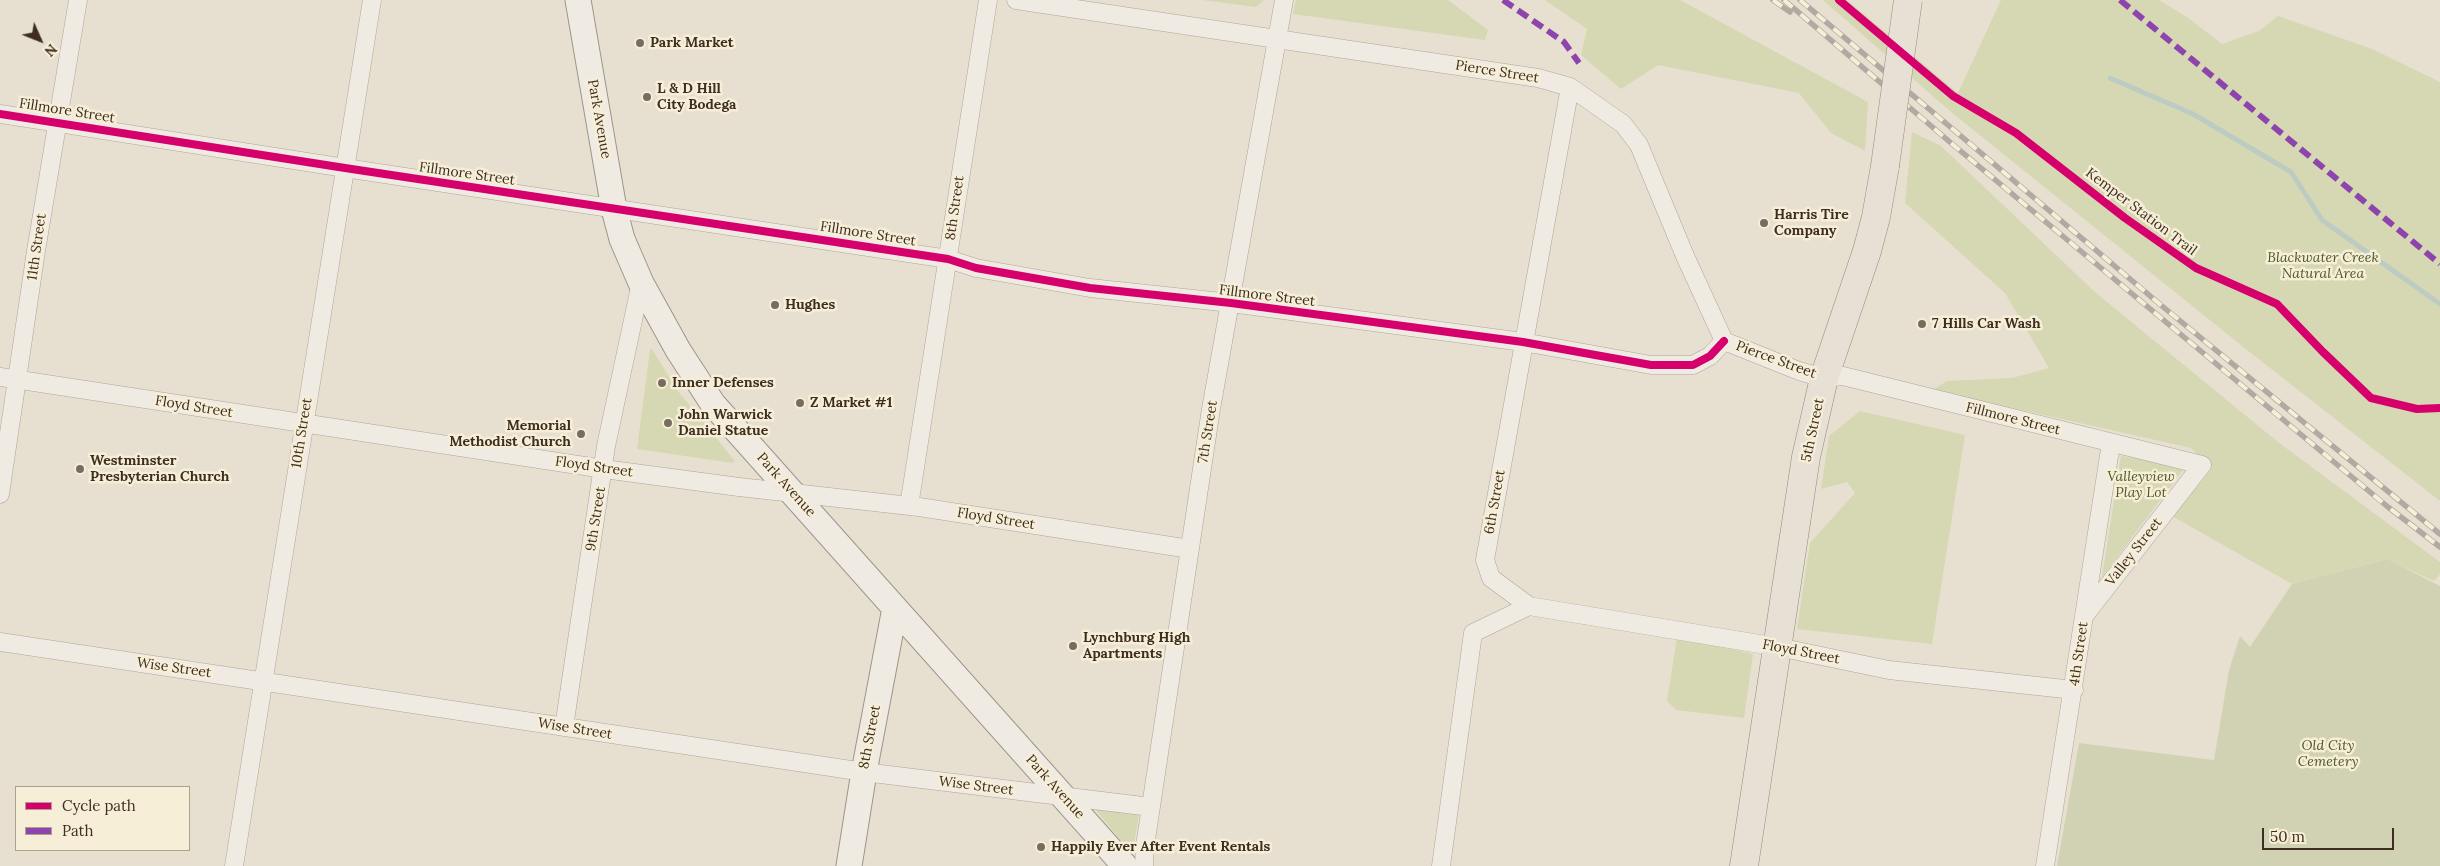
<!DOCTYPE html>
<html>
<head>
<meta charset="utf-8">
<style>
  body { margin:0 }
  #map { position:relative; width:2440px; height:866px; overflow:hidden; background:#e7e0d1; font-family:Lora,serif }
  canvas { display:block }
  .legend { position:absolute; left:15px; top:786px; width:175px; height:65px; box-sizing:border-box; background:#f7eed8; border:1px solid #ada18e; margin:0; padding:6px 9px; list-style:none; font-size:15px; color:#3d2e20 }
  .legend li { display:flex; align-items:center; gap:10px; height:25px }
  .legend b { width:25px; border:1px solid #ada18e }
  .north { position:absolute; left:15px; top:15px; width:50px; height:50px; -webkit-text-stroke:4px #f7eed8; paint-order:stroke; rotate:134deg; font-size:14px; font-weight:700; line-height:20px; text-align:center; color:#3d2e20 }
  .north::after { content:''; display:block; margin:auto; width:18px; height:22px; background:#3d2e20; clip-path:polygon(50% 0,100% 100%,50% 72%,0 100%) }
  .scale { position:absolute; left:2262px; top:828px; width:132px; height:22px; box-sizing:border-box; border:2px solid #3d2e20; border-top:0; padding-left:6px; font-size:15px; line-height:18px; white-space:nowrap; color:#3d2e20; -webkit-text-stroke:4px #f7eed8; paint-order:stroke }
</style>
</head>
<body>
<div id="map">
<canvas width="2440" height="866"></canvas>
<ul class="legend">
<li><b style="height:6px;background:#d6006c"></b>Cycle path</li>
<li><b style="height:6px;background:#8e44ad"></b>Path</li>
</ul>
<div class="north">N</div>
<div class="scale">50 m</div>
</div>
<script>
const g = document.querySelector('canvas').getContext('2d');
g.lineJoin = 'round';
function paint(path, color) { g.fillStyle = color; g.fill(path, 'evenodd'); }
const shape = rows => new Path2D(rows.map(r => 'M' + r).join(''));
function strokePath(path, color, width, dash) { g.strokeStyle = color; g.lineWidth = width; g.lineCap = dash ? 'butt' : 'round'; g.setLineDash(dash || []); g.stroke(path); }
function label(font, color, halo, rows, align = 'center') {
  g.font = font + ' Lora,serif'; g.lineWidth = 5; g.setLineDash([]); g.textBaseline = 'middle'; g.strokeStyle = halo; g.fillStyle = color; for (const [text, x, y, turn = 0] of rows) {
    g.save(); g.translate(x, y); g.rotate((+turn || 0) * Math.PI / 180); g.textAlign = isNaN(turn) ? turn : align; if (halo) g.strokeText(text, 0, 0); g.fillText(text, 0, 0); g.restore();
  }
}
paint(shape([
  [1202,0,1264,0,1256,7],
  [1296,0,1448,0,1488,30,1485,40,1293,14],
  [1545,0,1680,0,1868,102,1865,151,1831,133,1799,93,1658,65,1621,89,1581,55,1587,29],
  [1823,0,1847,0,1958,93,2001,0,2159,0,2187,17,2222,44,2259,31,2278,16,2372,49,2440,82,2440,501,2247,350,1951,112],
  [1912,132,1941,146,2096,293,2278,442,2440,562,2440,574,2434,581,2386,559,2292,584,2172,516,2211,470,2191,448,2013,408,1928,393,1947,381,2012,378,2049,368,2005,293,1905,203],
  [652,349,677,390,734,460,733,463,637,449,650,350],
  [1860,411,1965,435,1932,644,1797,629,1810,543,1855,493,1847,482,1821,489,1829,436],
  [2121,456,2186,466,2102,577],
  [1677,637,1753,654,1744,718,1676,710,1667,701],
  [1094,808,1139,814,1134,844,1131,847,1125,845]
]), '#d6d7b3');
paint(shape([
  [2387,559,2440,586,2440,866,2057,866,2079,743,2214,760,2229,670,2240,636,2250,647,2292,584]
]), '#d1d1b3');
strokePath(shape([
  [2110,78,2193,114,2291,172,2322,220,2440,304]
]), '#bcccc2', 5);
const street = shape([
  [1016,0,1538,78,1570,87,1623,124,1639,145,1685,256,1724,341,1799,371,1824,378,1843,376,2202,465,2085,615],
  [1570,87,1485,560,1491,578,1529,606,1778,647,1889,670,2074,690],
  [0,114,345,168,948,259,976,268,1090,288,1231,303,1523,342,1651,365,1693,365,1710,356,1724,341],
  [0,377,604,469,739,487,919,507,1190,549],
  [0,494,36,251,78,0],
  [909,506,988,0],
  [0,642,864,772,1151,807],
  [564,727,606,446,641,283],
  [234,866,372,0],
  [1144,866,1145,846,1211,409,1284,0],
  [1441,866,1473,633,1529,606],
  [2045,866,2111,443]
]);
const secondary = shape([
  [578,0,614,209,622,239,641,283,678,350,713,404,1125,866],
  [849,866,864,772,895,608]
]);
const primary = shape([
  [1744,866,1806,457,1824,378,1867,251,1876,217,1885,166]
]);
strokePath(street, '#ada599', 19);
strokePath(secondary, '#9c958a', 27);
strokePath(primary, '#928b80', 29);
strokePath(street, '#efebe3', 18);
strokePath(secondary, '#efebe3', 25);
strokePath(primary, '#e6e1d4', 28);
const rail = shape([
  [1773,0,1790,12],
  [1784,0,1951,143,2388,507,2440,547],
  [1800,0,2162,306,2440,534]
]);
strokePath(rail, '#afaaa2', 5.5);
strokePath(rail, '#f7eed8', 4, [11]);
const primaryBridge = shape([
  [1885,166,1908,0]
]);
strokePath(primaryBridge, '#928b80', 29, []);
strokePath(primaryBridge, '#e6e1d4', 28);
strokePath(shape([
  [1503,0,1564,42,1579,63],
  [2120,0,2440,264]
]), '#8e44ad', 6, [12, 6]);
strokePath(shape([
  [1839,0,1953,96,2016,133,2125,218,2196,268,2277,304,2323,352,2371,398,2417,409,2440,408],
  [0,114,345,168,948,259,976,268,1090,288,1231,303,1523,342,1651,365,1693,365,1710,356,1724,341]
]), '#d6006c', 8);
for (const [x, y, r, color] of [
  [640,43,5,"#786c5e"],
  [647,97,5,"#786c5e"],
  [1764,223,5,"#786c5e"],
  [775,305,5,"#786c5e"],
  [1922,324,5,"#786c5e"],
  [662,383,5,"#786c5e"],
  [800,403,5,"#786c5e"],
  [668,423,5,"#786c5e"],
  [581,434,5,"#786c5e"],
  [80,469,5,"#786c5e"],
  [1073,646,5,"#786c5e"],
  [1041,847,5,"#786c5e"]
]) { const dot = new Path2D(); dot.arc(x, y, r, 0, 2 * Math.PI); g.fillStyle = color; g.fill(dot); strokePath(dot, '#f7eed8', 2); }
label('bold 14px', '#3d2e20', '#f7eed8', [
  ["Park Market",650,43],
  ["L & D Hill",657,89],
  ["City Bodega",657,105],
  ["Harris Tire",1774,215],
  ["Company",1774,231],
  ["Hughes",785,305],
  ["7 Hills Car Wash",1932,324],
  ["Inner Defenses",672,383],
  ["Z Market #1",810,403],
  ["John Warwick",678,415],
  ["Daniel Statue",678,431],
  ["Memorial",571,426,"right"],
  ["Methodist Church",571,442,"right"],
  ["Westminster",90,461],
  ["Presbyterian Church",90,477],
  ["Lynchburg High",1083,638],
  ["Apartments",1083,654],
  ["Happily Ever After Event Rentals",1051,847]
], 'left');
label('14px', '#3d2e20', '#f7eed8', [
  ["Pierce Street",1497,72,9],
  ["Fillmore Street",67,111,9],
  ["Park Avenue",599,119,80],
  ["Fillmore Street",467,174,8],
  ["8th Street",955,208,-82],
  ["Kemper Station Trail",2141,212,37],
  ["Fillmore Street",868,234,9],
  ["11th Street",37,247,-82],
  ["Fillmore Street",1267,296,7],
  ["Pierce Street",1776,360,20],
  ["Floyd Street",194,407,9],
  ["Fillmore Street",2013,419,14],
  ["5th Street",1813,430,-78],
  ["7th Street",1208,432,-81],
  ["10th Street",302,433,-81],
  ["Floyd Street",594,467,8],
  ["Park Avenue",786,485,48],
  ["6th Street",1495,502,-80],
  ["9th Street",596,519,-81],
  ["Floyd Street",996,519,9],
  ["Valley Street",2134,552,-52],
  ["Floyd Street",1801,652,11],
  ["4th Street",2079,654,-82],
  ["Wise Street",174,668,8],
  ["Wise Street",575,729,9],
  ["8th Street",870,737,-79],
  ["Wise Street",976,786,7],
  ["Park Avenue",1055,787,48]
]);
label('italic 14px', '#4d5a26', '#f7eed8', [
  ["Blackwater Creek",2323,258],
  ["Natural Area",2323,274],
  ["Valleyview",2141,477],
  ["Play Lot",2141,493],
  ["Old City",2328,746],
  ["Cemetery",2328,762]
]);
</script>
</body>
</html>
